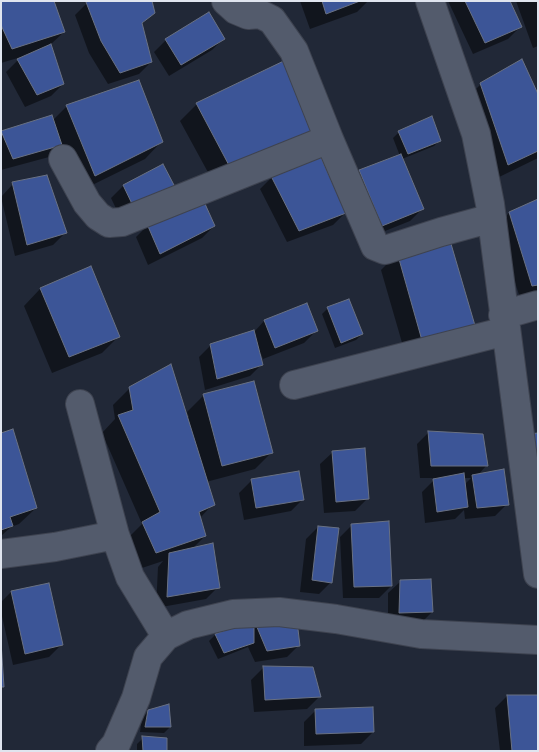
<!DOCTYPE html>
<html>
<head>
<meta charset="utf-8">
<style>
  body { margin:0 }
  #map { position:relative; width:539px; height:752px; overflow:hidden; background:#212837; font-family:Montserrat,sans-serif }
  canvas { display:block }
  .frame { position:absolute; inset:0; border:2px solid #e0e5ef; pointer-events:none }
</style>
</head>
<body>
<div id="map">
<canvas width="539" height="752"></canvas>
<div class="frame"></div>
</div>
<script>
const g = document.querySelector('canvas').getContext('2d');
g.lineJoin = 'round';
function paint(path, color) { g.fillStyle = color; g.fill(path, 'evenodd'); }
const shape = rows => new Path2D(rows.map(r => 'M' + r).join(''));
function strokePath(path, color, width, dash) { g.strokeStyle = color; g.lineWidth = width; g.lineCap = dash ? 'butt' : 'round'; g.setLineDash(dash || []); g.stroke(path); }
paint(shape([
  [1,1,64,32,50,45,63,84,51,96,25,107,6,72,21,57,1,63],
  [300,1,368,1,357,12,310,29],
  [448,1,508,1,520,27,508,39,473,54],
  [516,1,538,1,538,46,533,48],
  [87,3,154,13,141,25,151,62,139,74,108,84,89,53,75,15],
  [224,38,212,50,169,76,154,52,166,40],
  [290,60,216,187,180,121,197,104],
  [481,84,538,97,538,158,491,181,464,101],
  [67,106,161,142,145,159,78,192,59,146,49,157,1,170,1,133,51,117,53,120],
  [399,132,440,140,434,146,402,159,422,209,410,221,370,237,347,183,359,171,400,156,393,138],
  [162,165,121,219,111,198,123,186],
  [272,177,345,213,333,225,287,242,260,189],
  [13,184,65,233,53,245,15,256,1,197],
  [538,200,538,293,520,298,497,225,509,213],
  [148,225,214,226,202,238,148,265,136,237],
  [398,253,474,329,407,360,381,270],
  [90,268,118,337,102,353,52,373,24,306,40,289],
  [306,304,316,331,304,343,263,359,261,354,259,354,262,364,250,376,205,390,199,357,211,345,254,332,264,321],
  [328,308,362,334,356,340,335,348,322,314],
  [130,388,186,418,189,417,187,412,204,395,272,452,255,469,206,482,213,504,200,518,205,536,191,550,218,587,206,599,156,608,158,567,163,561,139,569,126,540,142,524,102,433,115,419,113,405],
  [429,432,486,466,477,476,507,504,495,516,465,519,464,510,455,519,425,523,422,492,436,478,420,478,417,444],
  [464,478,471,478,464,485],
  [1,434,36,508,19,524,11,527,1,536],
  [333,452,367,499,355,511,324,513,320,464],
  [251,481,303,499,291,511,244,520,239,493],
  [352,525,391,586,379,598,343,598,340,537],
  [318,527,331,582,319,594,300,592,306,539],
  [401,581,432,612,420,624,388,624,388,593],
  [11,592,61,645,49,657,13,665,1,612,1,602],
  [254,621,299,645,287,657,255,662,248,647,218,659,209,641,215,635],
  [263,668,312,668,319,697,307,709,254,712,251,680],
  [507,696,538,751,500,751,495,708],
  [316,710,373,732,361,744,304,746,304,722],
  [148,712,170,727,164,733,140,732,142,718],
  [143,738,166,751,137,751,137,744]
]), '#0007');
const building = shape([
  [1,1,54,1,65,32,12,49,1,25,1,1],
  [89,1,152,1,155,13,142,23,152,62,120,73,101,41,86,2,89,1],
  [322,1,360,1,326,14,322,1],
  [465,1,510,1,522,27,485,43,465,1],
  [209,12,225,39,181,65,165,39,209,12],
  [51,44,64,84,37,95,17,59,51,44],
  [290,58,320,132,232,171,196,103,290,58],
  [522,59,538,94,538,151,508,165,480,83,522,59],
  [139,80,163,142,95,176,66,105,139,80],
  [52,115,62,145,13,159,1,131,52,115],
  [432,116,441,141,408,154,398,131,432,116],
  [319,153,346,213,299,231,271,176,319,153],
  [401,154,424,209,382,226,359,170,401,154],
  [163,164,175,187,134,208,123,185,163,164],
  [47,175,67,233,27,245,12,182,47,175],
  [201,195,215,226,160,254,147,224,201,195],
  [538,199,538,285,532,286,509,212,538,199],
  [449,237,476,329,423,344,397,252,449,237],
  [91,266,120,337,69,357,40,288,91,266],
  [349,299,363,334,341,343,327,307,349,299],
  [307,303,318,331,275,348,264,320,307,303],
  [254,330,263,365,217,379,210,344,254,330],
  [171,364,215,505,199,512,206,536,156,553,142,522,160,512,118,415,133,410,129,387,171,364],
  [254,381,273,453,222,466,203,394,254,381],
  [13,429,37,508,10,517,13,526,1,530,1,433,13,429],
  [428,431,483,434,488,466,431,466,428,431],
  [538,433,538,482,529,434,538,433],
  [365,448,369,499,336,502,332,451,365,448],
  [504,469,509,505,477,508,472,475,504,469],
  [299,471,304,500,256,508,251,479,299,471],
  [464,473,468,507,437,512,433,479,464,473],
  [389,521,392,586,354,587,351,524,389,521],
  [318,526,339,528,332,583,312,580,318,526],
  [213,543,220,588,167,597,169,553,213,543],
  [431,579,433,612,399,613,400,580,431,579],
  [49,583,63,645,25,654,11,591,49,583],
  [254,620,254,643,224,653,215,634,254,620],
  [254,620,297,621,300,646,267,651,254,620],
  [1,642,4,687,1,687,1,642],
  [263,666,313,667,321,697,265,700,263,666],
  [507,695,538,695,538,751,512,751,507,695],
  [169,704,171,727,145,727,148,710,169,704],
  [373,707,374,732,316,734,315,709,373,707],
  [142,736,167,738,167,751,143,751,142,736]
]);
paint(building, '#3c5597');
strokePath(building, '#697183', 1);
const minor = shape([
  [226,1,236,10,248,15,260,14,272,20,294,51,329,139,375,246,385,250,441,232,492,218],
  [430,1,476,134,490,204,538,574],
  [63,159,87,203,98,216,109,223,122,222,329,139],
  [503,315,538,305],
  [294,385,506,331],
  [80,404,115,535,130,577,166,636],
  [1,554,55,547,115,535],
  [110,751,116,744,136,698,148,657,166,636,188,625,233,614,279,612,336,619,421,634,538,640]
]);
strokePath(minor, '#3e4350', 30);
strokePath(minor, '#535b6c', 28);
</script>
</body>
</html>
